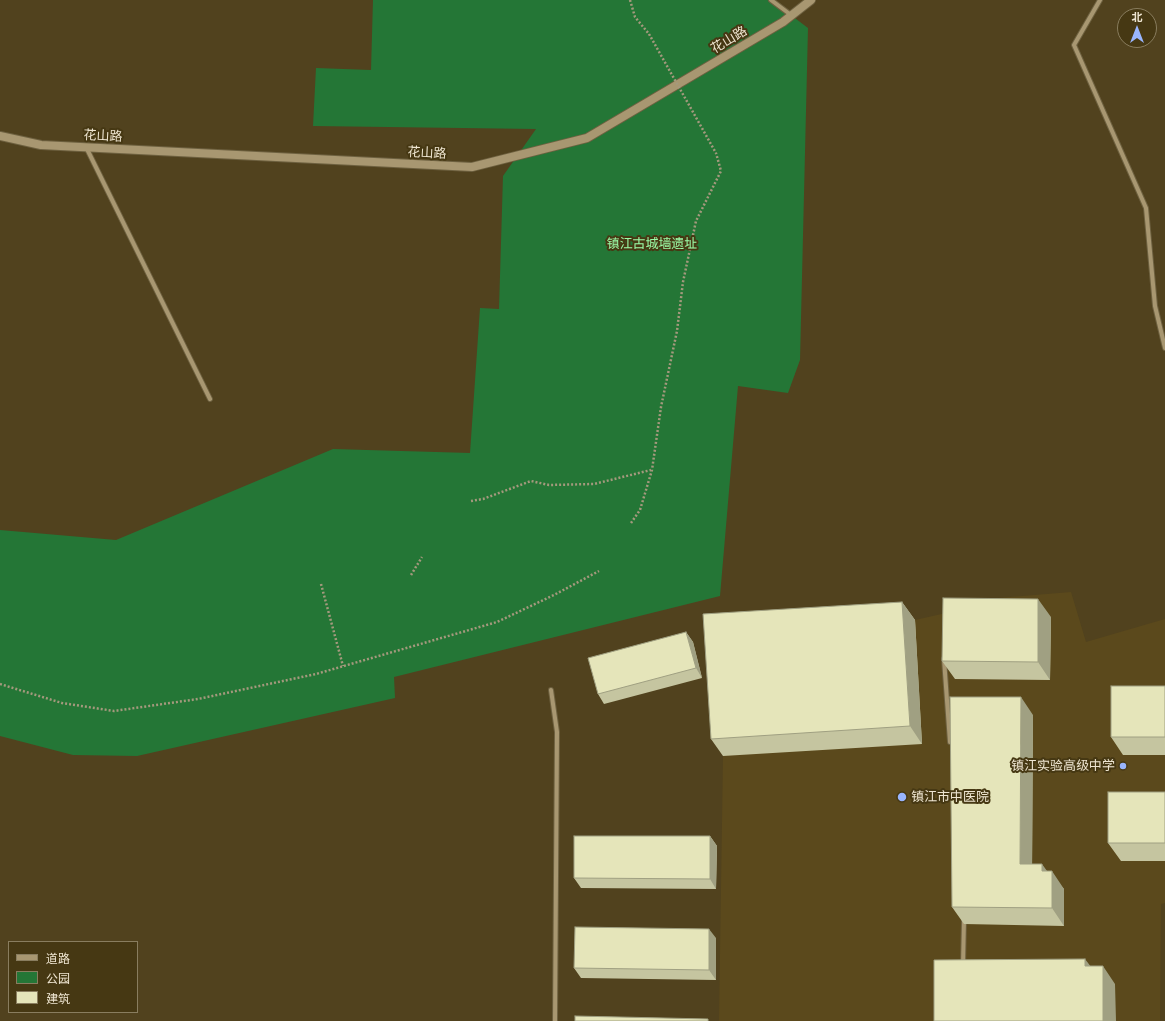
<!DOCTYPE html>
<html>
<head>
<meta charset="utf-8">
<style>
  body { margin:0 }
  #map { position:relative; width:1165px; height:1021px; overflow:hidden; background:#51421e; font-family:"Public Sans","Noto Sans SC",sans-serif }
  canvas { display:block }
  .legend { position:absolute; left:8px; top:941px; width:130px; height:72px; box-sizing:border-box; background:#463813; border:1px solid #897d5f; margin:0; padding:5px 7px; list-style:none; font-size:12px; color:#eee5d1 }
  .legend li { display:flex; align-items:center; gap:8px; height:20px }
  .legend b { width:20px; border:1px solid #897d5f }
  .north { position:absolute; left:1117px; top:8px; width:40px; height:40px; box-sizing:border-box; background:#463813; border:1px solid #897d5f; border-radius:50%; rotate:0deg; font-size:11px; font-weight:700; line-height:16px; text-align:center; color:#eee5d1 }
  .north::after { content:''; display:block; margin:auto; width:14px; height:18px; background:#99b5fd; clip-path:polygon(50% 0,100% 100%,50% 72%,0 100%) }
</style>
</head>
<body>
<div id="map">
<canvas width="1165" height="1021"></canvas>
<ul class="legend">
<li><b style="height:5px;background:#a89771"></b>道路</li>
<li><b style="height:11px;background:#247636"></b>公园</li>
<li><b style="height:11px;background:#e5e5ba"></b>建筑</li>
</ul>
<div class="north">北</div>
</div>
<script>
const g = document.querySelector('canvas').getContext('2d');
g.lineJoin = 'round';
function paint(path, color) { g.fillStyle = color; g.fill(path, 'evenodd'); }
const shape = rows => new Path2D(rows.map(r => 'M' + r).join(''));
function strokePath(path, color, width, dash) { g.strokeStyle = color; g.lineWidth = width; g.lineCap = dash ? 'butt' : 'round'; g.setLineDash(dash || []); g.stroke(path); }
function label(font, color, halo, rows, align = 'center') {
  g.font = font + ' "Public Sans","Noto Sans SC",sans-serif'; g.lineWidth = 4; g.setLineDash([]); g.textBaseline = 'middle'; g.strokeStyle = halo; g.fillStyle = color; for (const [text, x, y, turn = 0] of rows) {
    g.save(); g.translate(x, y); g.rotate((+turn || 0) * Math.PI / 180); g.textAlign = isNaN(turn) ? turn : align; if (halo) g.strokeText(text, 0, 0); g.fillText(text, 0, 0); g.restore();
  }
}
paint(shape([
  [1071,592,1086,642,1165,619,1165,903,1161,904,1160,1021,719,1021,723,756,715,632,915,620,946,613,950,602]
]), '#5b491c');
paint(shape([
  [373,0,771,0,808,28,800,360,788,393,738,386,720,596,394,677,395,698,137,756,73,755,0,736,0,530,116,540,333,449,470,453,480,308,499,309,503,176,536,129,313,126,316,68,371,70]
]), '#247636');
const street = shape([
  [771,0,791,15],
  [1100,0,1074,45,1146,208,1155,306,1165,348],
  [86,147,210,399],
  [944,659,950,742],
  [551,690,557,732,555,1021],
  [963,965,964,920]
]);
const secondary = shape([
  [0,136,41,145,472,167,587,138,783,22,811,0]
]);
strokePath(street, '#6e6140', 6);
strokePath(secondary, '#6e6140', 10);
strokePath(shape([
  [630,0,635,17,649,34],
  [471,501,483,499,531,481,549,485,594,484,651,470],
  [631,523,640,510,652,470,661,407,677,331,683,282,696,221,721,171,716,153],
  [411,575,422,557],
  [321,584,343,666],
  [0,684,62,703,114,711,198,699,316,674,497,622,554,595,599,571]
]), '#a4997d', 2.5, [2, 2]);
strokePath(street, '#a89771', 4);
strokePath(secondary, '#a89771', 8);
strokePath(shape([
  [649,34,716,153]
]), '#a4997d', 2.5, [2, 2]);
paint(shape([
  [902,602,915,620,922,744,723,756,711,739],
  [1051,617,1050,680,955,679,942,661],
  [686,632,693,642,702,678,604,704,598,694],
  [1165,686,1165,755,1123,755,1111,737],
  [1033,715,1032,864,1047,871,1064,889,1064,926,964,924,952,907],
  [1165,792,1165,861,1121,861,1108,843],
  [710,836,717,846,716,889,581,888,574,878],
  [716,938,716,980,581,978,574,968]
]), '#c5c5a0');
paint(shape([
  [1038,599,1051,617,1050,680,1038,662],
  [902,602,915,620,922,744,910,726],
  [686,632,693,642,702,678,696,668],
  [1021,697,1033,715,1032,882,1020,864],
  [710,836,717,846,716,889,710,879],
  [1042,864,1052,878,1052,871,1064,889,1064,926,1052,908,1042,871],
  [709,929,716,938,716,980,709,970],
  [1085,959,1098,976,1085,966],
  [1103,966,1115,984,1116,1021,1103,1021]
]), '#a0a082');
const building = shape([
  [943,598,1038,599,1038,662,942,661,943,598],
  [902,602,910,726,711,739,703,614,902,602],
  [686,632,696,668,598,694,588,658,686,632],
  [1111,686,1165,686,1165,737,1111,737,1111,686],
  [950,697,1021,697,1020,864,1042,864,1042,871,1052,871,1052,908,952,907,950,697],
  [1108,792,1165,792,1165,843,1108,843,1108,792],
  [574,836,710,836,710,879,574,878,574,836],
  [575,927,709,929,709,970,574,968,575,927],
  [1085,959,1085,966,1103,966,1103,1021,934,1021,934,960,1085,959],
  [575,1016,708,1019,708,1021,575,1021,575,1016]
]);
paint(building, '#e5e5ba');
strokePath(building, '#a0a082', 1);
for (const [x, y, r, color] of [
  [1123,766,4,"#99b5fd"],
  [902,797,5,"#99b5fd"]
]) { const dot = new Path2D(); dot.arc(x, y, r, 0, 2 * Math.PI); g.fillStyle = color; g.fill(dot); strokePath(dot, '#463813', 1.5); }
label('13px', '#eee5d1', '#463813', [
  ["花山路",729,40,-31],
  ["花山路",103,136,3],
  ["花山路",427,153,3]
]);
label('13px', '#9afba7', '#463813', [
  ["镇江古城墙遗址",652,244]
]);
label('13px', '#eee5d1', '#463813', [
  ["镇江实验高级中学",1115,766],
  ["镇江市中医院",911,797,"left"]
], 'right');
</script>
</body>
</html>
